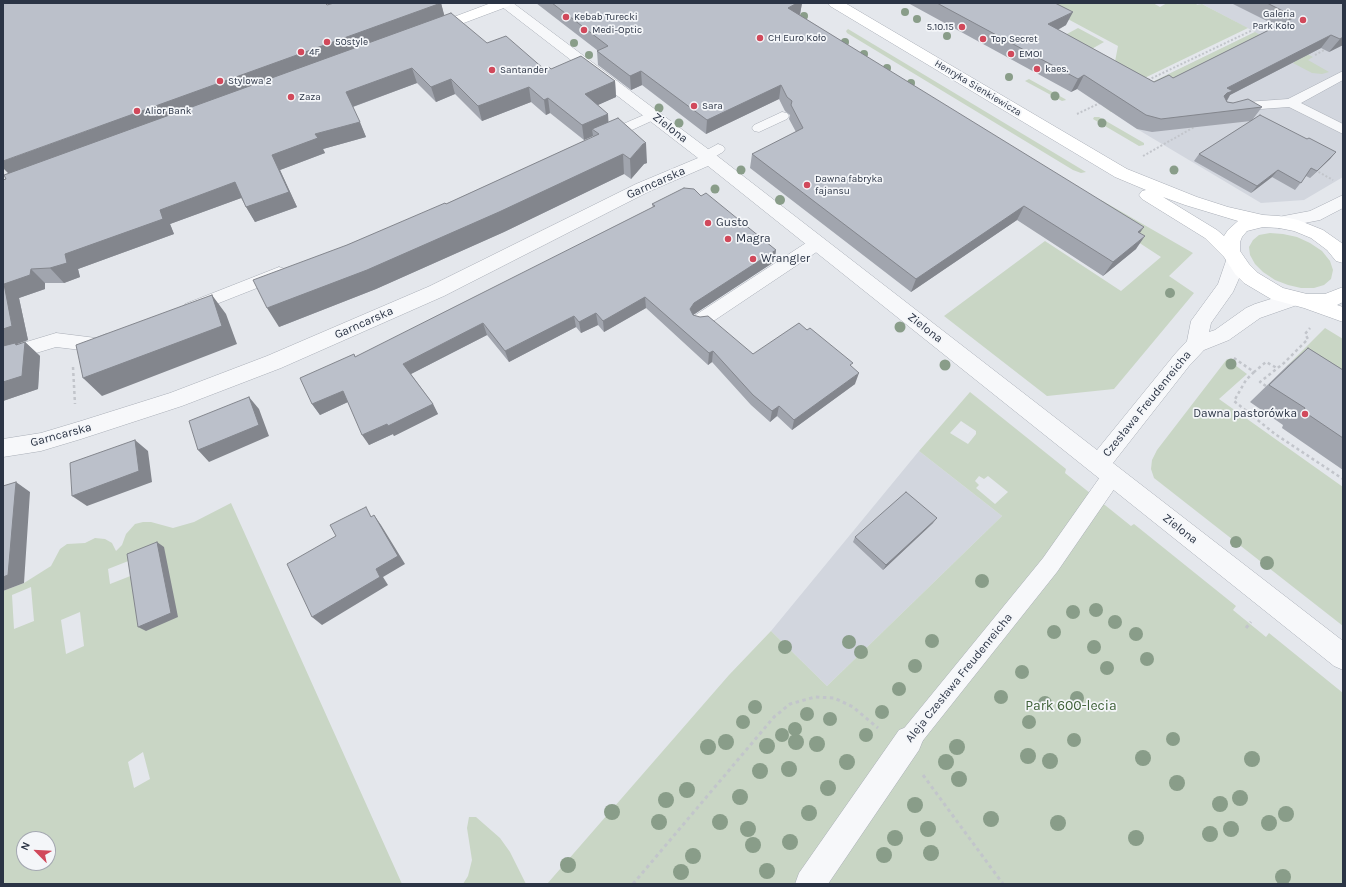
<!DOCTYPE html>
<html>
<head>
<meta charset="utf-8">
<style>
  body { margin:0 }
  #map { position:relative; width:1346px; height:887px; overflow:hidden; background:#e4e7ec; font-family:Karla,sans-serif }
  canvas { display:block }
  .frame { position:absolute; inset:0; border:4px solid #2b3445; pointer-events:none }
  .north { position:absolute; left:16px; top:831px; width:40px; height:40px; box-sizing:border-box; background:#f4f6f9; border:1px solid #a4a8b1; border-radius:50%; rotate:294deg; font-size:11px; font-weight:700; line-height:16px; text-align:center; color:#2b3445 }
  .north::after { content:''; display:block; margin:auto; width:14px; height:18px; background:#d1495b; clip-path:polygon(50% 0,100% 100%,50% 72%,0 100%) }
</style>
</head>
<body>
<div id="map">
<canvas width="1346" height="887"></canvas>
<div class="frame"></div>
<div class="north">N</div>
</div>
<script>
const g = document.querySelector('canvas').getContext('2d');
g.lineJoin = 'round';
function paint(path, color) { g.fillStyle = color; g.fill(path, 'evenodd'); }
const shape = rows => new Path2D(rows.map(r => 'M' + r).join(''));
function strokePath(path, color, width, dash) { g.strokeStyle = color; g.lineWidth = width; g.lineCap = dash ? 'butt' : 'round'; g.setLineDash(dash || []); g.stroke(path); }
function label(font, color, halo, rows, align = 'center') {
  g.font = font + ' Karla,sans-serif'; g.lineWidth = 3.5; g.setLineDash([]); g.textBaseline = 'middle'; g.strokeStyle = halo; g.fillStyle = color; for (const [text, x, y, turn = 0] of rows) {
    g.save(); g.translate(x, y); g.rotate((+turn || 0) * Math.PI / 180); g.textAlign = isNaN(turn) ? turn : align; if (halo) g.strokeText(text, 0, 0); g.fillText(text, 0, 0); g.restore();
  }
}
paint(shape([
  [1194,3,1343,3,1343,177,1304,200,1261,203,1137,129,1103,106,1255,32,1202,4,1199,5],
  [919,451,1002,516,827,686,771,631]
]), '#d2d6de');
paint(shape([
  [1038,3,1153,3,1160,7,1167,3,1194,3,1198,5,1202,4,1248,28,1101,99,1109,93,1118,46],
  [1078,28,1104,42,1081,55,1065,35],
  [848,29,1086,172,1081,173,1073,170,847,33,846,31],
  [1255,32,1279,45,1284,42,1313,57,1308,60,1329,72,1322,74,1312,73,1293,63,1297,60,1111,112,1103,106],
  [1029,79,1065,99,1066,100,1062,101,1025,81],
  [1094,117,1099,117,1144,143,1144,145,1139,146,1093,119],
  [1101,200,1193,253,1169,276,1194,293,1114,389,1047,396,944,316,1045,241,1121,291,1161,257,1089,210],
  [1270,233,1283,234,1297,237,1310,243,1322,251,1330,261,1333,270,1331,279,1324,285,1314,288,1301,288,1288,285,1275,280,1263,272,1255,264,1250,255,1249,247,1253,240,1259,235],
  [1325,328,1343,339,1343,401,1287,366],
  [1227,359,1247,374,1219,399,1343,487,1343,626,1154,478,1151,469,1152,460,1157,450],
  [970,392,1066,469,1065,473,1131,526,1134,524,1236,606,1233,610,1266,637,1269,633,1343,693,1343,884,547,884,729,675,771,631,827,686,1002,516,919,451],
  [961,421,976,431,976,434,968,444,950,433],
  [979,476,984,479,988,476,1008,492,995,504,976,488,979,485,975,481],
  [231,503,402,884,3,884,3,591,24,583,51,566,60,549,67,544,85,543,95,538,105,539,112,543,116,551,122,545,126,534,135,524,143,522,151,522,173,528,194,522],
  [154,551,156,566,110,584,108,569],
  [31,587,34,621,14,629,12,595],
  [80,612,84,646,66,654,61,620],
  [143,752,150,779,134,788,128,762],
  [24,839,48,839,48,863,24,863],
  [469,817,476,817,500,838,510,852,526,884,463,884,468,876,472,860,467,828]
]), '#c9d6c5');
const lane = shape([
  [1343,71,1343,80,1301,103,1343,124,1343,134,1289,107,1246,110,1234,113,1229,112,1227,109,1229,106,1246,102,1288,99,1343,71],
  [653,111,658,112,660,115,658,118,610,140,605,141,600,140,598,137,600,134,653,111],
  [782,112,787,113,789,116,787,119,759,132,754,131,752,128,754,125,782,112],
  [718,144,723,146,725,149,723,152,711,159,706,161,701,159,699,156,701,153,718,144],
  [818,237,824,239,826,243,824,247,706,326,700,327,694,326,691,321,694,316,812,239,818,237],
  [279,267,285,269,287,273,285,277,191,314,185,312,183,308,185,304,279,267],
  [56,333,96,338,106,334,112,336,115,341,112,346,98,352,56,347,3,363,3,349,56,333],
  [1112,467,1119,470,1122,476,1119,482,1057,572,917,748,909,752,901,748,897,740,901,732,1043,558,1105,470,1112,467]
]);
const street = shape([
  [497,3,513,3,716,155,1097,450,1175,354,1187,341,1191,321,1218,284,1228,255,1235,253,1242,255,1244,260,1241,274,1233,292,1211,323,1209,332,1215,330,1246,308,1255,304,1293,292,1300,294,1303,299,1300,304,1260,318,1229,340,1204,350,1189,366,1113,463,1343,641,1343,670,1334,666,708,166,648,192,444,296,281,368,182,406,81,439,41,451,3,457,3,439,41,433,81,421,170,393,267,356,430,286,636,184,698,158,497,3],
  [1343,195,1343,208,1320,220,1279,228,1273,226,1270,222,1273,218,1310,211,1343,195],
  [909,726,919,730,923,740,919,750,828,884,795,884,799,873,899,730,909,726]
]);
const secondary = shape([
  [491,3,511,3,509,6,437,33,432,34,427,33,425,30,427,27,491,3],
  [828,3,845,3,1127,169,1197,197,1228,207,1263,215,1279,216,1298,220,1323,230,1343,244,1343,263,1336,261,1327,250,1311,238,1294,231,1279,228,1263,227,1247,231,1242,237,1240,242,1240,251,1249,264,1258,273,1283,288,1307,294,1325,294,1343,287,1343,302,1337,305,1343,307,1343,322,1304,308,1271,299,1244,283,1235,274,1224,257,1205,238,1142,199,1139,195,1142,191,1146,190,1115,177,830,6,828,3],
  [1163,197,1185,205,1238,221,1228,230,1224,236,1217,230,1163,197]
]);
strokePath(lane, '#a9aeb7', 1);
strokePath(street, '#a9aeb7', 1);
strokePath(secondary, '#a9aeb7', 1);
strokePath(shape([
  [1315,55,1326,49],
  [1148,80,1259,27],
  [1077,114,1102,102],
  [1143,156,1196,126],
  [1315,170,1333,180]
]), '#c2c5cb', 2, [2, 2]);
strokePath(shape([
  [1234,358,1254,372,1266,362,1277,368],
  [73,367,75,404],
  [1254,372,1246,380,1234,401,1275,434,1343,479],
  [1266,386,1260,382,1284,363,1308,339,1305,334,1310,328]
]), '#c2c5cb', 2.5, [3, 3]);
strokePath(shape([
  [1246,628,1251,622],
  [923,775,1003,884],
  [633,884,774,717,790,704,815,697,834,698,853,707,878,728]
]), '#c2c5cb', 3, [3.5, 3.5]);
paint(lane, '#f7f8fa');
paint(street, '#f7f8fa');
paint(secondary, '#fff');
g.fillStyle = '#899d89';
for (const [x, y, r] of [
  [905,12,4],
  [804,16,4],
  [917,19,4],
  [947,36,4],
  [845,42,4],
  [574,43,4],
  [864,54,4],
  [589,55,4],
  [887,68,4],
  [1009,77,4],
  [911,83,4],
  [1055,96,4.5],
  [659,108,4.5],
  [679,123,4.5],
  [1102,123,4.5],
  [741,170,4.5],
  [1174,170,4.5],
  [715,189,4.5],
  [780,200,5],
  [1170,293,5],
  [900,327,5.5],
  [1231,364,5.5],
  [945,365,5.5],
  [1236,542,6],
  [1267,563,7],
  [982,581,7],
  [1096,610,7],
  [1073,612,7],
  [1115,622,7],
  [1054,632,7],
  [1136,634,7],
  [932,641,7],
  [849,642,7],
  [785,647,7],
  [1094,647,7],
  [861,652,7],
  [1147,659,7],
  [915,666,7],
  [1107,668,7],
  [1022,672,7],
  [899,689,7],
  [1001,697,7],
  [1077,698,7],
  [1045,703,7],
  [755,707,7],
  [882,712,7],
  [807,714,7],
  [830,719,7],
  [743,722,7],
  [1029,722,7],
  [795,729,7],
  [782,735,7],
  [866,735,7],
  [1173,739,7],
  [1074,740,7],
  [726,742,8],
  [796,742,8],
  [817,744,8],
  [767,746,8],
  [708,747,8],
  [957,747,8],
  [1028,756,8],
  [1143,758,8],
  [1252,759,8],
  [1050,761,8],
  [847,762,8],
  [946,762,8],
  [789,769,8],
  [760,771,8],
  [959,779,8],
  [1177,783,8],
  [828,788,8],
  [687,790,8],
  [740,797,8],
  [1240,798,8],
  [666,800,8],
  [1220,804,8],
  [915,805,8],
  [612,812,8],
  [809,813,8],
  [1286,814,8],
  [991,819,8],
  [659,822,8],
  [720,822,8],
  [1058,823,8],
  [1269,823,8],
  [748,829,8],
  [928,829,8],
  [1231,829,8],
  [1210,834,8],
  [895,838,8],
  [1136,838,8],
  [790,842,8],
  [753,845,8],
  [931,853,8],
  [884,855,8],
  [693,856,8],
  [568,865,8],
  [767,871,8],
  [681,872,8],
  [1283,877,8]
]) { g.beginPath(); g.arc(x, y, r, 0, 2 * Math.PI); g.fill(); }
paint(shape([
  [441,3,444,15,487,43,544,69,551,69,615,81,616,97,597,105,608,114,608,122,647,163,644,164,631,179,624,174,504,232,376,289,279,327,347,245,446,204,593,137,593,136,584,140,550,113,546,115,531,102,482,121,455,94,436,102,417,83,353,107,366,137,323,149,325,153,280,170,297,207,255,222,241,198,170,224,174,234,78,269,80,277,64,283,45,283,45,289,19,298,28,340,17,344,18,345,25,342,40,356,38,389,3,401,3,180,6,179,9,174,327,5],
  [536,3,802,3,800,15,1140,233,1136,249,1103,276,1017,220,911,292,750,168,752,154,796,132,789,119,790,115,785,111,779,99,706,134,642,85,631,90,598,65,597,51,597,50],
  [908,3,1055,3,1066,25,1058,30,1154,82,1173,78,1277,26,1231,3,1343,3,1343,45,1329,52,1321,48,1230,95,1227,101,1227,102,1262,107,1253,119,1307,139,1336,152,1330,159,1310,178,1306,176,1295,190,1272,177,1251,193,1194,161,1199,154,1251,121,1152,132,1137,129,1077,89,1071,92],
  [701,196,776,250,774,262,693,315,753,354,852,367,855,384,792,430,777,416,770,422,751,405,712,362,708,365,646,308,604,332,598,325,581,333,576,327,509,362,487,335,411,374,433,404,438,414,394,436,393,434,369,445,348,402,320,415,312,404,356,357,653,208,652,204],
  [1308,348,1343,370,1343,470,1282,428,1283,425,1250,402,1287,366],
  [933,523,883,570,853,542,855,537]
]), '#a1a5ae');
paint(shape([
  [441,3,445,18,12,177,3,168,3,161],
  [797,3,802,3,800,14,786,21,788,8],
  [1073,12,1066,25,1042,38,1048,24],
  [1331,35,1321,48,1230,95,1224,105,1222,100,1227,88],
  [1343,37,1343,45,1329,52,1340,39],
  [412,68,417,83,352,107,346,92],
  [641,71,642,85,631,90,630,76],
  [1084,75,1077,89,1071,92,1078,79],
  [451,79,455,94,436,102,431,87],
  [615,81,616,97,587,110,585,94],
  [781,85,779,99,706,134,707,120],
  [529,87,531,102,482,121,478,106],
  [548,98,550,113,546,115,544,100],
  [608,114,609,129,592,129,593,136,584,140,582,125],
  [360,122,366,137,323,149,325,153,280,170,297,207,255,222,246,207,272,155,315,134],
  [646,143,647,163,644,164,631,179,630,159,643,144],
  [1336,152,1330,159,1310,178],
  [623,154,624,174,504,232,376,289,279,327,267,308],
  [1278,170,1272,177,1251,193,1257,186],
  [235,182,244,197,170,224,174,234,78,269,80,277,64,283,50,268,65,254,160,210],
  [1024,206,1017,220,911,292,916,279],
  [1144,227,1135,240,1138,232],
  [1145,236,1136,249,1103,276,1113,262],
  [776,250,774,262,693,315,690,309,694,303],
  [31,269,45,283,45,289,19,298,28,340,17,344,24,350,25,342,40,356,38,389,3,401,3,329,4,284],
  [212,295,226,314,237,344,102,396,83,378],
  [645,297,646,308,604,332,603,321],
  [596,313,598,325,581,333,579,322],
  [574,316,576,327,509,362,505,351],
  [483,323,487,335,409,375,403,364],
  [713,351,712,362,708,365,709,353],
  [859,373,855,384,792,430,794,420],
  [343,391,350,401,320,415,312,404],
  [249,397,259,409,269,436,209,462,198,450],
  [433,404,438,414,394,436,393,434,369,445,362,435],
  [779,406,777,416,770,422,772,411],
  [135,440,148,451,152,482,87,506,72,496],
  [16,482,30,492,24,583,3,591,3,577],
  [374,515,381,525,405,564,383,577,388,585,322,625,312,617,376,569],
  [937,518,933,523,883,570,886,565],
  [157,542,164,547,178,617,146,631,138,627]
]), '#83868d');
const building = shape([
  [3,3,325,3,327,5,334,3,441,3,3,161,3,3],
  [552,3,797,3,788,8,1144,227,1138,232,1145,236,1113,262,1024,206,916,279,752,154,803,128,791,105,792,101,787,97,781,85,707,120,641,71,630,76,597,51,608,46,552,3],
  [937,3,1055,3,1073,12,1048,24,1154,82,1169,75,1173,78,1295,17,1267,3,1343,3,1343,37,1340,39,1331,35,1227,88,1233,91,1227,93,1224,96,1227,102,1233,103,1248,99,1262,107,1161,119,1146,115,1084,75,1078,79,937,3],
  [451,13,487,43,506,36,544,69,549,67,551,69,581,56,615,81,585,94,608,114,582,125,548,98,544,100,529,87,478,106,451,79,431,87,412,68,346,92,360,122,315,134,318,138,272,155,289,192,246,207,235,182,160,210,163,219,65,254,67,263,50,268,31,269,30,275,4,284,12,326,3,329,3,180,6,179,4,175,451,13],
  [1260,115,1307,139,1309,138,1336,152,1317,171,1311,168,1301,183,1278,170,1257,186,1199,154,1260,115],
  [618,118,646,143,643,144,630,159,623,154,499,212,367,270,267,308,253,280,347,245,445,203,446,204,599,134,592,129,618,118],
  [684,188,694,189,701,196,706,193,776,250,694,303,690,309,693,315,700,317,708,316,753,354,799,323,807,330,810,328,853,363,850,365,859,373,794,420,779,406,772,411,753,395,713,351,709,353,645,297,603,321,596,313,579,322,574,316,505,351,483,323,403,364,433,404,388,426,387,424,362,435,343,391,312,404,300,378,354,354,355,357,655,206,652,204,684,188],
  [212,295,222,326,83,378,76,345,212,295],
  [25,342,22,376,3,382,3,346,15,343,16,345,25,342],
  [1308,348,1343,370,1343,438,1303,411,1305,408,1269,385,1308,348],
  [249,397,259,425,198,450,189,421,249,397],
  [135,440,139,471,72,496,70,463,135,440],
  [16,482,8,575,3,577,3,486,16,482],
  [906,492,937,518,886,565,855,537,906,492],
  [366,507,371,517,374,515,398,556,376,569,380,577,312,617,287,564,336,536,330,525,366,507],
  [157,542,171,613,138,627,127,554,157,542]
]);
paint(building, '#bbc0ca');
strokePath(building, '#83868d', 1);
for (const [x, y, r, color] of [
  [566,17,4,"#d1495b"],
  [1303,20,4,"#d1495b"],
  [962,27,4,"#d1495b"],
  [584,30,4,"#d1495b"],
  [760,38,4,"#d1495b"],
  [983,39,4,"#d1495b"],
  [327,42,4,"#d1495b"],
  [301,52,4,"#d1495b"],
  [1011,54,4,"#d1495b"],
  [1037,69,4,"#d1495b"],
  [492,70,4,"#d1495b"],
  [220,81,4,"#d1495b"],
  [291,97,4,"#d1495b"],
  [694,106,4,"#d1495b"],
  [137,111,4,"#d1495b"],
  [807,185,4,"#d1495b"],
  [708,223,4,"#d1495b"],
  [728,239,4,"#d1495b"],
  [753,259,4,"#d1495b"],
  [1305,414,4,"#d1495b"]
]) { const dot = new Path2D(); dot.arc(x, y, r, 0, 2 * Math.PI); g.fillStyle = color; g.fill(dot); strokePath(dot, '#f4f6f9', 1.5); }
label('10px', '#2b3445', '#f4f6f9', [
  ["Galeria",1295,14,"right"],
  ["Park Koło",1295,26,"right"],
  ["Kebab Turecki",574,17],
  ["5.10.15",954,27,"right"],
  ["Medi-Optic",592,30],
  ["CH Euro Koło",768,38],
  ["Top Secret",991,39],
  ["50style",335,42],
  ["4F",309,52],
  ["EMOI",1019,54],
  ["kaes.",1045,69],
  ["Santander",500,70],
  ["Stylowa 2",228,81],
  ["Zaza",299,97],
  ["Sara",702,106],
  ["Alior Bank",145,111],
  ["Dawna fabryka",815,179],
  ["fajansu",815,191]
], 'left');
label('10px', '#2b3445', '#f4f6f9', [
  ["Henryka Sienkiewicza",978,88,31]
]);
label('12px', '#2b3445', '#f4f6f9', [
  ["Zielona",670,128,38],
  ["Garncarska",656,183,-24],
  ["Garncarska",364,323,-24],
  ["Zielona",925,328,38],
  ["Czesława Freudenreicha",1147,404,-51],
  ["Garncarska",61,435,-15],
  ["Zielona",1180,529,38],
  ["Aleja Czesława Freudenreicha",959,678,-51]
]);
label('12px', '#2b3445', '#f4f6f9', [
  ["Gusto",716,223],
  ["Magra",736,239],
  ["Wrangler",761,259],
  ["Dawna pastorówka",1297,414,"right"]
], 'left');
label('14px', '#3f6138', '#f4f6f9', [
  ["Park 600-lecia",1071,706]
]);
</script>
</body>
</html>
